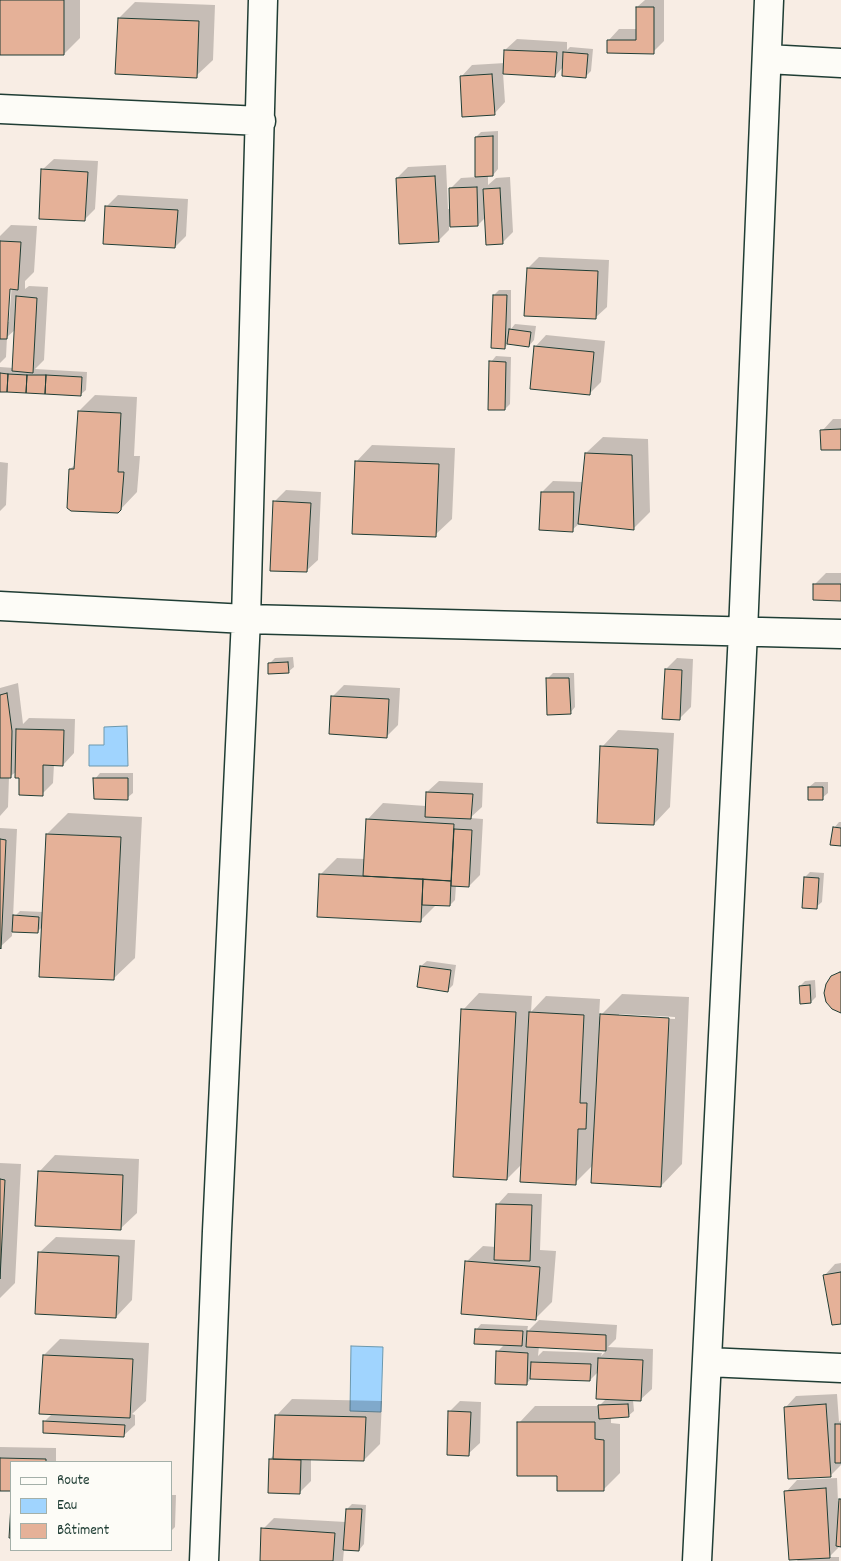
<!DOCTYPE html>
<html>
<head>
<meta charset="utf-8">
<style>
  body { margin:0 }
  #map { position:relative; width:841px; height:1561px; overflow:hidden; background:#f8ede4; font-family:Dekko,sans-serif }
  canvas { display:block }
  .legend { position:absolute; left:10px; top:1461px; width:162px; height:90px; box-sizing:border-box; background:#fdfcf7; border:1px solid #a4b0a9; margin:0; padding:6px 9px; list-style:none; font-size:15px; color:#1f3d34 }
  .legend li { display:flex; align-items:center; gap:10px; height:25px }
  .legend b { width:25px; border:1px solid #a4b0a9 }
</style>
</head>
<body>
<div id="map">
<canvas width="841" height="1561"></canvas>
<ul class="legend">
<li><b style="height:6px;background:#fdfcf7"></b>Route</li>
<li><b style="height:14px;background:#a0d4fe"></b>Eau</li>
<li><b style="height:14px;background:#e5b198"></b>Bâtiment</li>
</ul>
</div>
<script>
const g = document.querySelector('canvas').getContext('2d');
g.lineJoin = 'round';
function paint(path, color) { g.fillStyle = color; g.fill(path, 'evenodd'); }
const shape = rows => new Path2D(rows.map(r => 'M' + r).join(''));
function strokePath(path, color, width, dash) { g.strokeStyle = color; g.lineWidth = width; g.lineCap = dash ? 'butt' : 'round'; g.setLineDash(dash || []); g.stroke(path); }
const water = shape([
  [127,726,128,766,89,766,89,745,104,745,104,727,127,726],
  [351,1346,383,1347,381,1412,350,1411,351,1346]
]);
paint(water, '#a0d4fe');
strokePath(water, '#6c98ad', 1);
paint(shape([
  [0,0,80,0,80,38,64,54,0,54],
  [645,0,664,0,664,41,653,52,608,41,619,29,637,29,637,7],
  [135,2,215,5,213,60,196,76,119,18],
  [517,39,567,42,567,50,570,47,593,49,591,71,586,76,563,67,555,76,503,73,505,102,494,114,461,77,472,65,505,63,505,50],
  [498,131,498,169,493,175,488,175,488,185,496,178,510,177,513,232,502,243,486,217,478,225,449,226,449,230,438,241,397,178,408,167,446,165,448,209,451,209,450,189,461,178,477,177,476,137,481,132],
  [54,159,98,161,95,209,84,220,42,170],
  [118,195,188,199,186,236,175,247,107,206],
  [11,225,37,226,34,272,25,281,25,289,29,286,48,287,44,360,35,369,87,372,86,390,80,395,0,391,0,367,14,368,16,329,7,337,6,357,0,363,0,236],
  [9,283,12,283,9,322,7,322],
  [539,257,609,260,607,307,595,318,528,268],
  [499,290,511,290,511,329,515,324,536,326,534,340,529,346,509,343,505,347,494,295],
  [546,335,605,341,601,382,590,393,535,347],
  [496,356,511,357,510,404,505,409,491,362],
  [95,395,137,397,134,456,140,456,137,492,118,512,70,469,76,464,79,411],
  [833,419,841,419,841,448,822,431],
  [603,437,648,439,650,512,633,529,580,523,572,530,542,492,553,481,583,482,586,453],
  [372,445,455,448,452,519,435,535,356,462],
  [0,462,8,463,6,505,0,511],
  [286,490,321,492,318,560,306,571,275,501],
  [826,573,841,573,841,599,815,584],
  [293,657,294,667,288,672,269,664,275,658],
  [677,658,693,659,691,707,680,718,666,669],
  [553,673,574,673,575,707,570,713,547,679],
  [18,683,23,724,29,718,75,719,74,753,63,765,54,764,53,783,42,794,16,772,9,777,8,807,0,816,0,688],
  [344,685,400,688,398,725,387,736,332,697],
  [618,730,674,733,670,807,654,824,602,747],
  [100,773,133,773,133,793,127,798,95,779],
  [439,781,483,783,482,807,470,818,483,819,480,875,469,886,456,885,455,900,450,905,437,904,420,921,321,874,337,858,365,859,367,820,383,803,426,806,427,792],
  [815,782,828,782,828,793,822,798,809,787],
  [68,813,142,817,135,958,113,979,43,926,37,932,12,931,12,936,0,947,0,828,17,829,13,918,20,911,44,912,47,834],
  [839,822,841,822,841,845,834,828],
  [810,872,824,873,822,902,816,907,805,877],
  [427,961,456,965,453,985,448,990,421,966],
  [815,980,816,997,811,1002,800,986,805,981],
  [479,993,532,996,531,1012,546,996,600,999,599,1017,622,994,689,997,682,1164,661,1186,593,1165,575,1183,523,1163,507,1179,463,1010],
  [619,1014,675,1017,675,1019,619,1017],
  [55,1155,139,1159,137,1213,120,1229,39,1172],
  [0,1163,21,1164,15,1283,0,1298],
  [508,1193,542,1194,540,1250,556,1251,552,1302,536,1318,466,1262,483,1246,496,1247,497,1205],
  [56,1237,135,1240,132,1300,116,1317,39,1253],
  [841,1263,841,1322,824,1276,835,1264],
  [539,1320,617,1325,616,1339,608,1347,653,1349,652,1389,640,1400,633,1400,634,1411,628,1416,611,1417,611,1423,620,1424,620,1473,603,1490,519,1423,535,1406,599,1406,606,1399,599,1371,590,1380,532,1378,526,1384,497,1352,505,1344,476,1330,481,1324,528,1326,527,1332],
  [539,1346,607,1350,601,1356,602,1353,543,1351,538,1356],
  [60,1339,149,1343,146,1401,132,1414,135,1415,135,1425,123,1436,44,1422,52,1414,44,1355],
  [837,1394,839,1422,841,1420,841,1465,830,1476,785,1408,796,1396],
  [292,1399,382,1401,380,1444,364,1460,311,1459,311,1481,300,1492,270,1459,275,1454,276,1416],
  [460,1401,481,1402,480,1443,468,1454,449,1412],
  [0,1447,56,1448,56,1462,11,1462,11,1489,0,1489],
  [837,1478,838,1502,841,1499,841,1545,829,1557,839,1557,839,1561,797,1561,799,1558,786,1492,797,1480],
  [171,1495,176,1495,175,1527,171,1531],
  [352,1504,366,1505,364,1544,359,1550,344,1549,343,1561,261,1561,263,1529,274,1518,346,1522,347,1509]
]), '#0003');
const building = shape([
  [0,0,64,0,64,55,0,55,0,0],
  [636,7,654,7,654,54,607,53,607,40,636,40,636,7],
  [118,18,199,21,197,78,115,74,118,18],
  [504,50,557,52,555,77,503,74,504,50],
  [563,52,588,54,586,78,562,76,563,52],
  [492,74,495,115,462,117,460,76,492,74],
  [493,136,493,176,475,177,475,137,493,136],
  [41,169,88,172,85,221,39,219,41,169],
  [435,176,439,242,399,244,396,178,435,176],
  [477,187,478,226,450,227,449,188,477,187],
  [500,188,503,244,486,245,483,189,500,188],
  [105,206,178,210,175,248,103,244,105,206],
  [0,241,21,242,18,290,10,289,7,339,0,339,0,241],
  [527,268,598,271,596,319,524,316,527,268],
  [493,295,507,295,505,349,491,348,493,295],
  [16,296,37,298,33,373,12,371,16,296],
  [509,329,531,332,529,347,507,344,509,329],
  [534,346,594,352,590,395,530,389,534,346],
  [489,361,506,362,505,410,488,410,489,361],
  [0,373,8,374,7,392,0,392,0,373],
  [8,374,27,375,26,393,7,392,8,374],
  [27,375,46,375,45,394,26,393,27,375],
  [46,375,82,377,81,396,45,394,46,375],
  [78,411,121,413,118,472,124,472,121,510,118,513,71,511,67,508,69,469,74,469,78,411],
  [841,429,841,450,821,450,820,430,841,429],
  [585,453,632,455,634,530,578,524,585,453],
  [355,461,439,464,436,537,352,534,355,461],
  [541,492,574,492,573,532,539,530,541,492],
  [273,501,311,503,307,572,270,571,273,501],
  [813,584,841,584,841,601,813,600,813,584],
  [288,662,289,673,268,674,268,663,288,662],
  [665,669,682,670,680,720,662,719,665,669],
  [546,678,569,678,571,714,547,715,546,678],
  [7,693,12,731,11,778,0,778,0,695,7,693],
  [331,696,389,699,387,738,329,734,331,696],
  [16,729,64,730,63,766,43,765,43,796,19,795,19,778,15,778,16,729],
  [600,746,658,749,654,825,597,823,600,746],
  [93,778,128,778,128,800,94,799,93,778],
  [808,787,823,787,823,800,808,800,808,787],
  [426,792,473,794,471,819,425,817,426,792],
  [366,819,454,824,451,881,363,876,366,819],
  [833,827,841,828,841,846,830,845,833,827],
  [454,829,472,830,469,887,451,886,454,829],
  [46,834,121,837,114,980,39,977,46,834],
  [0,839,6,840,1,949,0,948,0,839],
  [319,874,423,879,421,922,317,917,319,874],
  [804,877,819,878,817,909,802,908,804,877],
  [423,879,451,881,450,906,422,905,423,879],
  [13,915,39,917,38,933,12,932,13,915],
  [420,966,451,970,448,992,417,987,420,966],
  [840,972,841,972,841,1013,832,1009,826,1002,824,993,826,984,831,976,840,972],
  [810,985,811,1003,800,1004,799,986,810,985],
  [461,1009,516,1012,507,1180,453,1177,461,1009],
  [529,1012,584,1015,580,1103,587,1103,586,1129,578,1129,576,1185,520,1182,529,1012],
  [600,1014,669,1018,661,1187,591,1183,600,1014],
  [38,1171,123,1175,121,1230,35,1226,38,1171],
  [0,1179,5,1180,0,1279,0,1179],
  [496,1204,532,1205,530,1261,494,1260,496,1204],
  [38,1252,119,1256,116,1318,35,1314,38,1252],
  [465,1261,540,1267,536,1320,461,1314,465,1261],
  [841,1272,841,1324,832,1325,823,1275,841,1272],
  [475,1329,523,1331,522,1346,474,1344,475,1329],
  [527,1331,606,1335,606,1351,526,1347,527,1331],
  [496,1351,528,1353,527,1385,495,1384,496,1351],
  [43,1355,133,1359,130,1418,39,1414,43,1355],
  [598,1358,643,1360,641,1401,596,1399,598,1358],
  [531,1362,591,1364,590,1381,530,1379,531,1362],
  [628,1404,629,1417,599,1419,598,1405,628,1404],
  [826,1404,831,1477,788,1479,784,1407,826,1404],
  [448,1411,471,1412,469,1456,447,1455,448,1411],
  [275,1415,366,1417,364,1461,273,1459,275,1415],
  [43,1421,125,1425,124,1437,43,1433,43,1421],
  [517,1422,595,1422,595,1439,604,1440,604,1491,557,1491,557,1476,517,1476,517,1422],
  [835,1424,841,1424,841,1463,835,1463,835,1424],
  [0,1458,46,1459,46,1462,11,1462,11,1491,0,1491,0,1458],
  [269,1459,301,1460,300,1494,268,1493,269,1459],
  [826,1488,830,1558,789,1560,784,1491,826,1488],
  [839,1499,841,1499,841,1547,836,1546,839,1499],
  [11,1504,11,1538,9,1538,11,1504],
  [346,1509,362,1509,359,1551,343,1550,346,1509],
  [261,1528,335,1533,333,1561,260,1561,261,1528]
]);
paint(building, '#e5b198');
strokePath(building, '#1f3d34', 1);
const minor = shape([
  [767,59,841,63],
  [0,109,261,121],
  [0,606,246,619,841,634],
  [707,1362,841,1368],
  [204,1561,217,1231,246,619,263,0],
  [697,1561,743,632,769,0]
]);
strokePath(minor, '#1f3d34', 31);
strokePath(minor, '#fdfcf7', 28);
</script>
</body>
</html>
